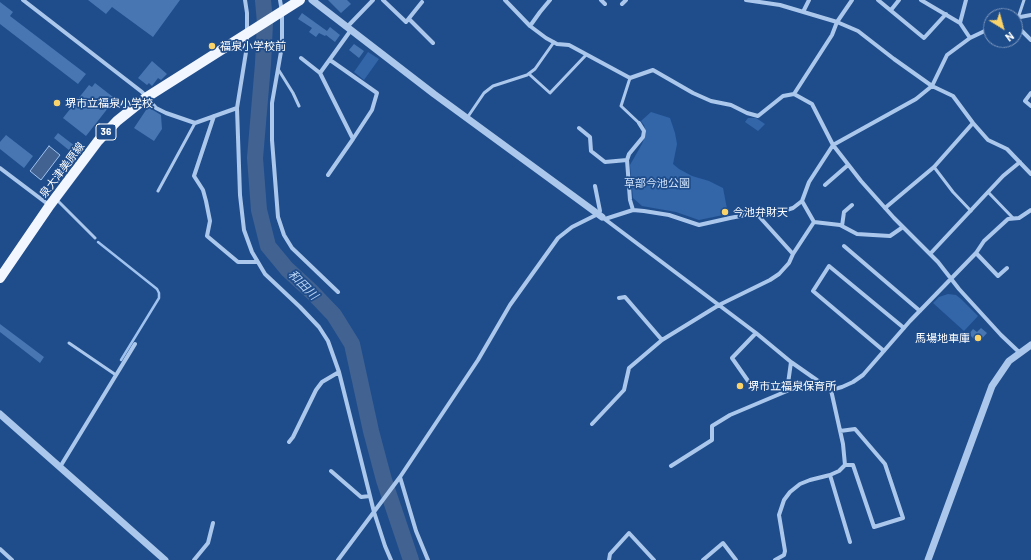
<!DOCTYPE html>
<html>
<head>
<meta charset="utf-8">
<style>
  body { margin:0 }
  #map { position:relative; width:1031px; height:560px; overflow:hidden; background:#1f4d8c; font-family:Barlow,sans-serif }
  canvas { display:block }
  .north { position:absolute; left:983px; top:8px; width:40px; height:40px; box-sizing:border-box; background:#1f4d8c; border:1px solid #7994ba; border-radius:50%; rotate:143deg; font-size:11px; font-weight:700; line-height:16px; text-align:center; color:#fff }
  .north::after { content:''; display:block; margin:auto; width:14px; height:18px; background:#fad36b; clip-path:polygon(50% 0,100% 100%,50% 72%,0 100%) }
</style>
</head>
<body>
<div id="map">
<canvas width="1031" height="560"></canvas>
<div class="north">N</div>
</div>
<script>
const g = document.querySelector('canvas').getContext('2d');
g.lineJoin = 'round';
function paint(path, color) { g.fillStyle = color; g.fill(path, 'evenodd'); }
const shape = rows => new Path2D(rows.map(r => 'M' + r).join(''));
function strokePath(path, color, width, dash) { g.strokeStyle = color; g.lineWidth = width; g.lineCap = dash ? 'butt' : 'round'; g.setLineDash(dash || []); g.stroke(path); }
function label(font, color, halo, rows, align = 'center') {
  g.font = font + ' Barlow,"Noto Sans JP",sans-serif'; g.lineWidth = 3.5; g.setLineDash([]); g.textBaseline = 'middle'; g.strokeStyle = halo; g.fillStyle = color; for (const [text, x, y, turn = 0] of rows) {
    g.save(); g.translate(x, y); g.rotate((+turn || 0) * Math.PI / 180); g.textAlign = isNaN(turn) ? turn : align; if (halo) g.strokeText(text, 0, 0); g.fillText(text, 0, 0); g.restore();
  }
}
paint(shape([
  [368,52,379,59,364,80,354,72],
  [651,112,670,118,675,133,677,144,673,164,679,169,692,176,709,181,723,188,728,214,699,220,676,212,642,206,633,198,630,165,642,144,646,133,644,125,641,121],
  [748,118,756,118,765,124,758,131,745,122],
  [948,294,956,295,961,299,978,316,964,331,933,303,939,297]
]), '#3266a9');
const water = shape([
  [49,146,60,155,41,180,30,171,49,146]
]);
paint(water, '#426391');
strokePath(water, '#9fc2ee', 1);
strokePath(shape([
  [98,242,157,289,159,293,159,298,121,360]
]), '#9fc2ee', 2.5);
strokePath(shape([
  [263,0,265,23,263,64,255,158,259,210,268,246,287,269,312,292,334,315,352,344,371,431,384,480,411,560]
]), '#426391', 16);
paint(shape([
  [88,0,180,0,153,37,112,7,106,14],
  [328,0,347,0,351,4,341,13],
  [0,2,13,12,10,16,86,74,78,84,0,24],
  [302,13,327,31,330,27,340,35,335,42,326,35,325,36,319,33,316,37,309,32,312,28,298,19],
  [354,44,364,51,359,58,349,50],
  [152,61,167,74,161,80,158,78,152,86,149,83,147,85,138,78],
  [95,83,113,97,109,101,112,103,86,136,63,118,89,85,92,87],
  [148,107,161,115,162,129,154,141,134,128],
  [58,133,75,146,70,151,54,138],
  [6,135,33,156,24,168,0,149,0,142],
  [0,324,44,357,40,363,0,332],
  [981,328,987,333,978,343,969,334,973,329,977,332]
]), '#4776b3');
strokePath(shape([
  [1018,18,1024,0],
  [278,69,293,93,299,106],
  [529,74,550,93,586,55],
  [630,78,621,106,639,123],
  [467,118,484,93,493,86,527,75,535,69,554,42],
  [934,167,953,192,971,211],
  [158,191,195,123],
  [988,192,1013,218],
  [57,200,95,238],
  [69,343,116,375]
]), '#abc8ec', 3);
strokePath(shape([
  [23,0,142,92,156,108,166,113,195,123,237,108],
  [245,0,247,13,247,46,237,108,240,195,244,230,252,252,265,274,300,307,319,327,328,341,339,372,374,512,385,546,391,560],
  [280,0,282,12,282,46,272,103,272,140,278,217,284,235,292,248,338,292],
  [383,0,406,22,422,2],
  [505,0,530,26,546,38,557,44,569,45,630,78,653,70,693,93,711,101,731,105,747,113,758,116,783,96,794,94,812,104,833,145,861,181,894,218,938,262,959,289,1001,335,1020,353],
  [601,0,605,4],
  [746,0,780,5,837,22,858,31,894,59,932,86,953,96,973,123,988,140,1007,149,1031,174],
  [878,0,924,38,946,14],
  [921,0,960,23,970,38],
  [622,4,626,0],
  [891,10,899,0],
  [803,12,809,0],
  [1015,18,1031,15],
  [409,19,433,43],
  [960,23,966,0],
  [1015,24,1031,40],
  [530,26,540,12,550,0],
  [347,27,373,0],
  [301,58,320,73,353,139,328,175],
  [330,60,377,93,372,110,353,139],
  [320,73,351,30],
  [1031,93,1025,101,1031,106],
  [794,94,832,35,837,22,852,0],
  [214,116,194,176,203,190,206,201,210,221,207,236,238,262,257,262],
  [579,128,590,137,591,151,605,162,627,160],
  [0,168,49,205],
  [825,185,848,165],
  [885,208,934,167,973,123],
  [633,210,644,211,669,215,699,225,730,218,756,213,780,212,793,208,802,201],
  [756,213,793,254],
  [602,217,756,333,791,362,831,390,843,444,845,465,839,471,830,475,810,480,800,484,790,492,784,500,779,515,785,551,784,555,775,560],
  [605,219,633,210,630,200,627,160,629,154,643,137,644,131,639,123],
  [814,222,840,225,857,234,873,235,890,236,903,227],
  [842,226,844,212,852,205],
  [844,246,920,311],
  [976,253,998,276,1007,268],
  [930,254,1003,176,1020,162],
  [619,298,625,297,662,340],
  [884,351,813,291,829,266,904,328],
  [753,388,732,358,756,333],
  [831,390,842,387,853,382,863,375,910,321,976,253,984,241,1008,219,1019,218,1031,210],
  [592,424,624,390,629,368,662,340,719,305,770,280,779,274,789,263,793,254,814,222,802,201,809,182,833,145,916,99,932,86,947,55,970,38,991,28],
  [840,431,855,429,885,464,903,518,874,527,853,465,845,465],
  [289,442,293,437,316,390,322,382,339,372],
  [671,466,712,440,712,426,730,415,787,391,791,362],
  [60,467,135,344],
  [331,471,361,497,370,496],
  [830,475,850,542],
  [400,477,416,531,428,560],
  [0,549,12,560],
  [194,560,208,543,213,523],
  [338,560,400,477,478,360,510,305,558,238,572,227,598,214,600,211,595,186],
  [609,560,610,554,629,533,654,560],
  [703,560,723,543,736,560]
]), '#abc8ec', 4);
strokePath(shape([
  [312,0,434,94,602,217],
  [0,414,165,560],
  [928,560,992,386,1009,361,1031,345]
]), '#abc8ec', 7);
strokePath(shape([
  [0,278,50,205,98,141,117,121,147,97,300,0]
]), '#f1f6ff', 10);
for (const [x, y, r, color] of [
  [212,46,4,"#fad36b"],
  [57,103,4,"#fad36b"],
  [725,212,4,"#fad36b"],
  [978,338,4,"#fad36b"],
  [740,386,4,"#fad36b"]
]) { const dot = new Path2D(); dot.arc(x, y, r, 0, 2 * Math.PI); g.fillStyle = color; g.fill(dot); strokePath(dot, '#1f4d8c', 1.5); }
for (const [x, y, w] of [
  [106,132,20]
]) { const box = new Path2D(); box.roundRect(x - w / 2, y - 8, w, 16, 3); g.fillStyle = '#1f4d8c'; g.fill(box); strokePath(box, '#fff', 1); }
label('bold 10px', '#fff', null, [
  ["36",106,132]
]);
label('11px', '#fff', '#1f4d8c', [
  ["福泉小学校前",220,46],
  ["堺市立福泉小学校",65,103],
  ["今池弁財天",733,212],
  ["馬場地車庫",970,338,"right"],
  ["堺市立福泉保育所",748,386]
], 'left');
label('11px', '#fff', '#1f4d8c', [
  ["泉大津美原線",62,170,-53]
]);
label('11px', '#d1e2f9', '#1f4d8c', [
  ["草部今池公園",657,183]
]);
label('italic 12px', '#b7d2f3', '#1f4d8c', [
  ["和田川",303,285,45]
]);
</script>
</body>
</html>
